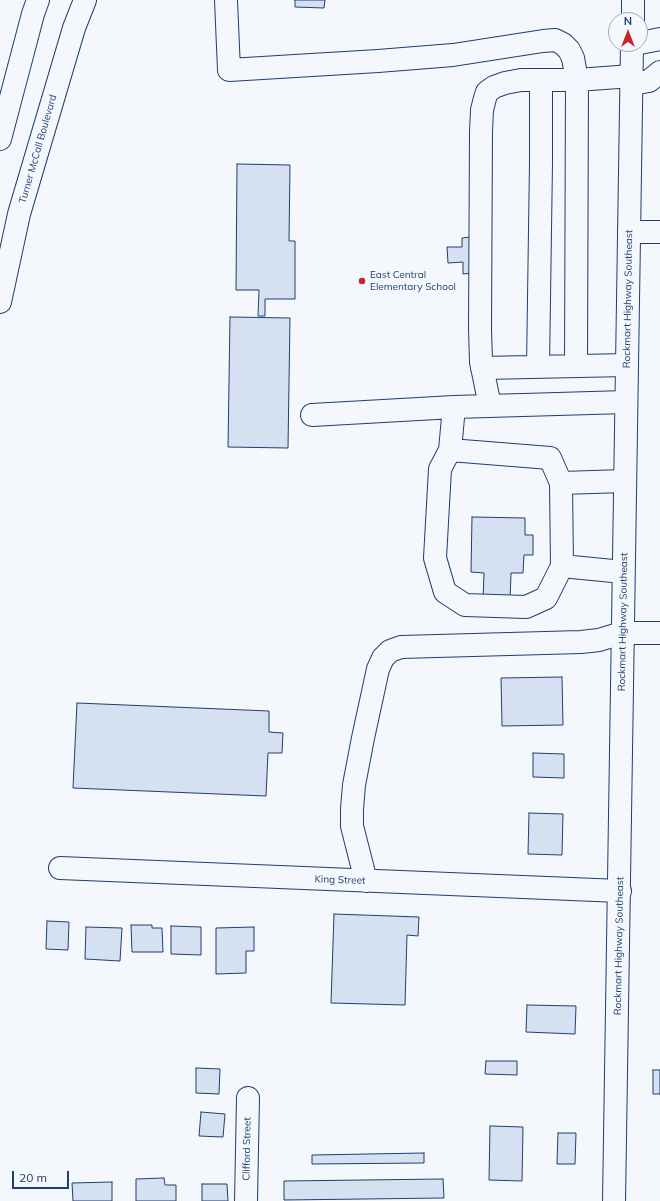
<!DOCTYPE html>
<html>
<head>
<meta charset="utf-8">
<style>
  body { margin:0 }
  #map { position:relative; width:660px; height:1201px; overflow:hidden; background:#f4f7fb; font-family:Mulish,sans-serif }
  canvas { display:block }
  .north { position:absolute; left:608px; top:12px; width:40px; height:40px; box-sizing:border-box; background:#f4f7fb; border:1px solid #9eadc5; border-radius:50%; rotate:0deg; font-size:11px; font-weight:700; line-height:16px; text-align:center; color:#1d3f73 }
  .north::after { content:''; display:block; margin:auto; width:14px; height:18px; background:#c62828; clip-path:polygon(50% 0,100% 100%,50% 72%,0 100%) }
  .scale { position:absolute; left:12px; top:1171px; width:57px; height:18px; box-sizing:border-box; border:2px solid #1d3f73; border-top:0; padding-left:5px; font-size:12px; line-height:14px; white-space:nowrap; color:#1d3f73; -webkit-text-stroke:3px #f4f7fb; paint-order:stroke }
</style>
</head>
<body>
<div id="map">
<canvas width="660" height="1201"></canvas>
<div class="north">N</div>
<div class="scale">20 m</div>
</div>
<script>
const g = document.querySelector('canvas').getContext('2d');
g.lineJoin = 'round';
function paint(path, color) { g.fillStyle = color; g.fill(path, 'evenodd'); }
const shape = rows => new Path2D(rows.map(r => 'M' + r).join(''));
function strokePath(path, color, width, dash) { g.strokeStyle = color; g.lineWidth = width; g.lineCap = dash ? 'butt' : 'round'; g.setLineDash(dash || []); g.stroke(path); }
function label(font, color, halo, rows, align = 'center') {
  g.font = font + ' Mulish,sans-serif'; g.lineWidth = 3; g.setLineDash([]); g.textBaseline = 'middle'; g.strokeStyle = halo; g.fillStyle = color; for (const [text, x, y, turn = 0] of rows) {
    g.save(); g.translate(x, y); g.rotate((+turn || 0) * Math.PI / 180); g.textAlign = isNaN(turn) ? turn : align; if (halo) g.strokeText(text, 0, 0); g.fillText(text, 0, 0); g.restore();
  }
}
const building = shape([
  [295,0,325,0,324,8,295,7,295,0],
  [237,164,290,165,289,241,295,241,295,299,265,299,265,316,258,316,259,290,236,290,237,164],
  [470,237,472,273,463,274,463,262,448,263,447,247,462,247,462,238,470,237],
  [230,317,290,318,288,448,228,447,230,317],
  [472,517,525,518,525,535,533,535,533,555,524,555,523,573,511,573,510,601,483,600,484,573,471,572,472,517],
  [562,677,563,725,502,726,501,678,562,677],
  [77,703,269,711,269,732,283,733,282,753,268,753,266,796,73,788,77,703],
  [533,753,564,754,564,778,533,777,533,753],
  [529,813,563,814,562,855,528,854,529,813],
  [334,914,419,917,418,936,407,935,405,1005,331,1003,334,914],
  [47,921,69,922,68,950,46,949,47,921],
  [131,925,152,925,152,928,162,928,163,952,132,952,131,925],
  [171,926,201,927,201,955,171,954,171,926],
  [86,927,122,928,120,961,85,959,86,927],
  [254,927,254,951,246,951,246,973,216,974,216,928,254,927],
  [527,1005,576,1006,575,1034,526,1032,527,1005],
  [486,1061,517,1061,517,1075,485,1074,486,1061],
  [196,1068,220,1069,219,1094,196,1093,196,1068],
  [653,1070,660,1070,660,1094,653,1094,653,1070],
  [201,1112,225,1114,223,1137,199,1136,201,1112],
  [490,1126,523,1127,522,1181,489,1180,490,1126],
  [558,1133,576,1133,575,1164,557,1164,558,1133],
  [424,1153,424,1163,312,1164,312,1155,424,1153],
  [164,1178,165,1185,176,1185,176,1201,136,1201,136,1179,164,1178],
  [443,1179,444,1198,284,1200,284,1181,443,1179],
  [112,1182,112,1201,73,1201,72,1183,112,1182],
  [202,1184,227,1184,228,1201,202,1201,202,1184]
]);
paint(building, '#d5e0f0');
strokePath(building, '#1d3f73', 1);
const minor = shape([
  [226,0,229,70,378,61,453,55,543,41,555,40,563,44,569,50,573,58,577,80,521,80,505,83,494,87,487,92,485,98,482,110,481,132,480,329,481,362,490,406],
  [640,43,660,39],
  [632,84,649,81,660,72],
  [629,232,660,232],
  [576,365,577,80,632,76],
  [538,367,541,162,541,80],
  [482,368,627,365],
  [454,407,450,450,440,469,435,558,445,592,465,605,526,607,546,598,562,566],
  [312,415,454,407,626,402],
  [450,450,550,458,561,483],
  [623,572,562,566,561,483,625,481],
  [60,868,620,891],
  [366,881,352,826,352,809,354,785,363,738,378,669,383,658,390,651,401,647,581,642,599,640,622,633,660,633],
  [246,1201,248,1098]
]);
const major = shape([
  [633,20,633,0],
  [614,1201,632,44]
]);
const highway = shape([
  [0,139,33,14,38,0],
  [0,302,19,214,74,28,85,0]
]);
strokePath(minor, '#1d3f73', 24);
strokePath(major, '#1d3f73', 24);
strokePath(highway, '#1d3f73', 24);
strokePath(minor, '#f4f7fb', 22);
strokePath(major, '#f4f7fb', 22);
strokePath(highway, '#f4f7fb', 22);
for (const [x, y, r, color] of [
  [362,281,4,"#c62828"]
]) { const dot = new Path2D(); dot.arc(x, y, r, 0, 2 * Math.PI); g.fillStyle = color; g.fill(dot); strokePath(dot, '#f4f7fb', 1.5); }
label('10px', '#1d3f73', '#f4f7fb', [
  ["Turner McCall Boulevard",38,149,-74],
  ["Rockmart Highway Southeast",628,299,-89],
  ["Rockmart Highway Southeast",623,622,-89],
  ["King Street",340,880,2],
  ["Rockmart Highway Southeast",619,946,-89],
  ["Clifford Street",247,1149,-89]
]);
label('10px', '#1d3f73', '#f4f7fb', [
  ["East Central",370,275],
  ["Elementary School",370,287]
], 'left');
</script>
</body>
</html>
